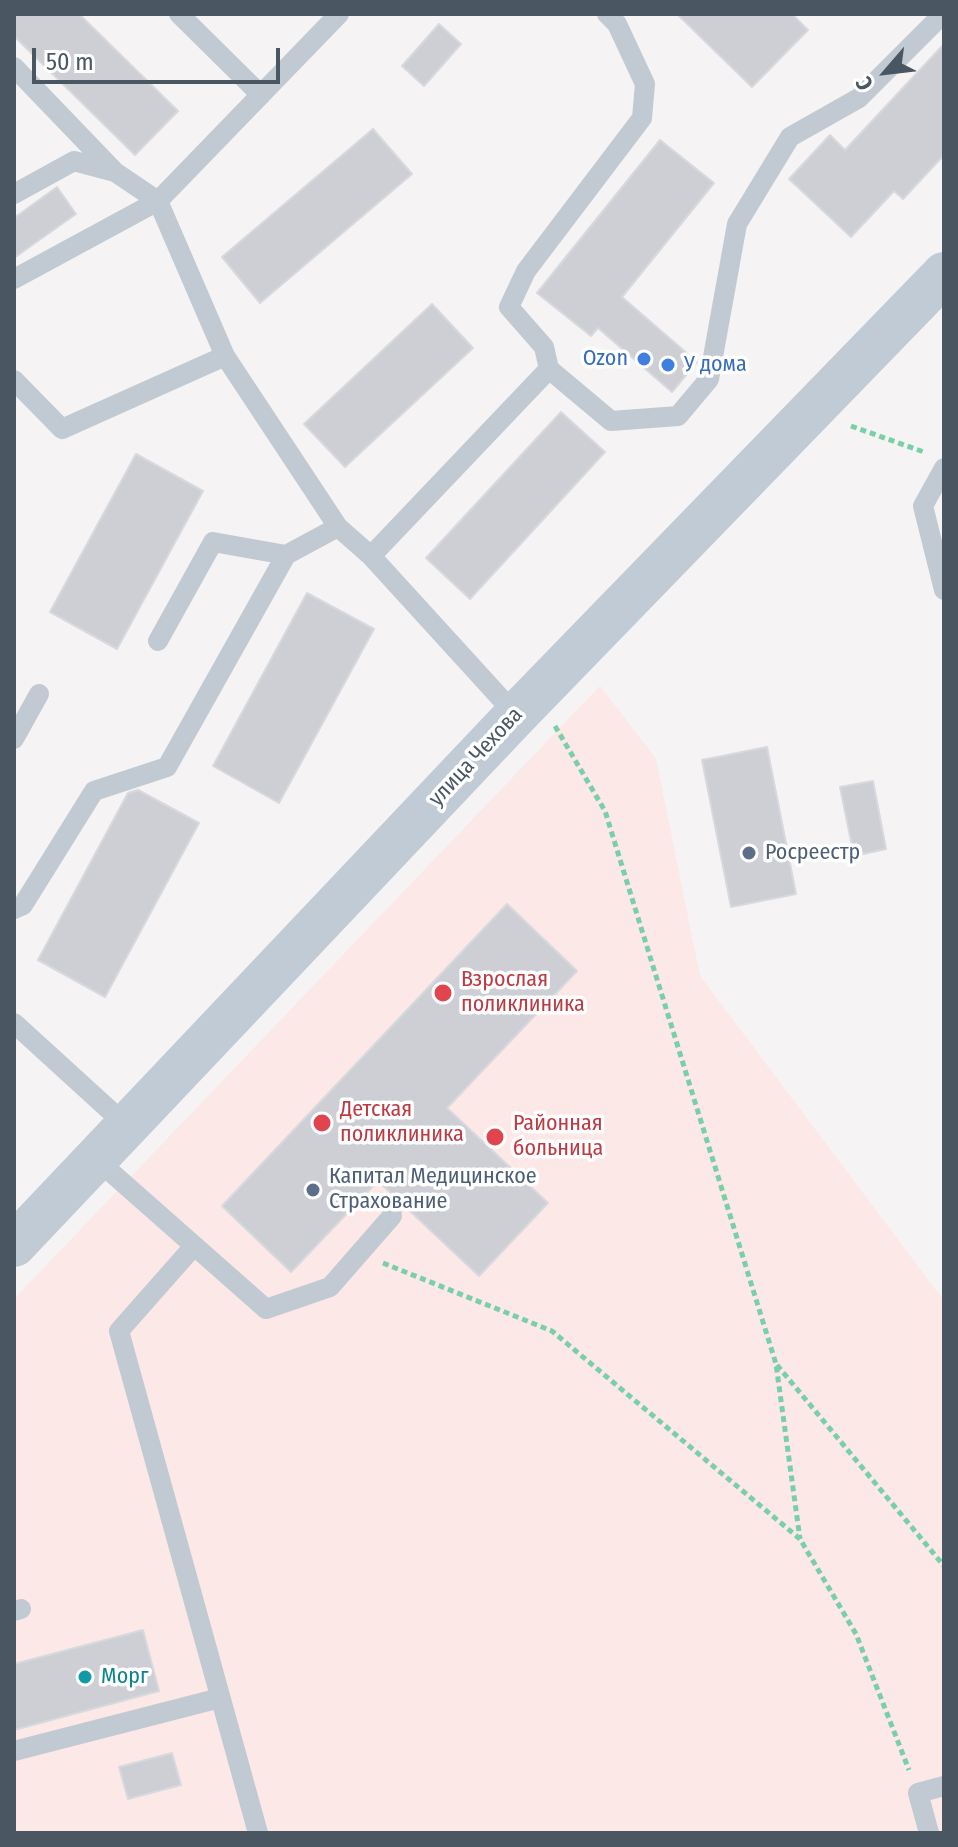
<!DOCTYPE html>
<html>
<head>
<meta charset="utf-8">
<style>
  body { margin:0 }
  #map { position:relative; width:958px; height:1847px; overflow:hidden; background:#f5f3f3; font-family:"Fira Sans Condensed",sans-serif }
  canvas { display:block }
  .frame { position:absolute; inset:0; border:16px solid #4a5661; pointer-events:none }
  .north { position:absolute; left:846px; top:32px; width:80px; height:80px; -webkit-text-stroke:6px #fff; paint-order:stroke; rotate:242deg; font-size:22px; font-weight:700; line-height:32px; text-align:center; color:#4a5661 }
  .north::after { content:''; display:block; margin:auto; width:28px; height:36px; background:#4a5661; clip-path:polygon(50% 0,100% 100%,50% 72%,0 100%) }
  .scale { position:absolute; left:32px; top:48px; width:248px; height:36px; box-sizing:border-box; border:4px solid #4a5661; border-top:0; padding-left:10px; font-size:24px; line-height:28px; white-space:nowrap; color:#4a5661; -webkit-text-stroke:6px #fff; paint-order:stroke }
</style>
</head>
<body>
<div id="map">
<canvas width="958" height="1847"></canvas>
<div class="frame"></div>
<div class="north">С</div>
<div class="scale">50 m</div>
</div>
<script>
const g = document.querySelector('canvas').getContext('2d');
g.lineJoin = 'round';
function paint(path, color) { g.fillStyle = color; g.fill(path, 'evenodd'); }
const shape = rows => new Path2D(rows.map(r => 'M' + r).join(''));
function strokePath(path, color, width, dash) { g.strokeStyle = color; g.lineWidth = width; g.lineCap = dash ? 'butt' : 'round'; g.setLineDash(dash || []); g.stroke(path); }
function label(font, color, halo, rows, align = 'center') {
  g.font = font + ' "Fira Sans Condensed",sans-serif'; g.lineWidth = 7; g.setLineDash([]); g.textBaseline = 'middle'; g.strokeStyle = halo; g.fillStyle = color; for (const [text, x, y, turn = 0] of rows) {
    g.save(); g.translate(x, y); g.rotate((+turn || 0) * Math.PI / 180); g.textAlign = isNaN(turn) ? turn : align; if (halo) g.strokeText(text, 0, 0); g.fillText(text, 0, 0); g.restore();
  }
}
paint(shape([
  [600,686,656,759,700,976,944,1301,944,1833,14,1833,14,1299]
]), '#fce8e6');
const building = shape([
  [14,14,79,14,178,111,135,155,14,36,14,14],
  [677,14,792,14,808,30,752,87,677,14],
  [439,24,461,44,424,86,402,66,439,24],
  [944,44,944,155,903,199,894,191,851,237,789,179,830,135,845,150,944,44],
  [373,129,412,174,260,303,222,257,373,129],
  [660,140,714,183,622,297,697,362,672,392,598,328,591,336,537,293,660,140],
  [57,187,76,214,14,258,14,218,57,187],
  [432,304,473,348,345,467,304,424,432,304],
  [561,412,605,452,470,599,426,558,561,412],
  [136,454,203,491,117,649,50,612,136,454],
  [307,593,374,629,279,803,213,766,307,593],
  [767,747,796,894,731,907,702,760,767,747],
  [873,781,886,849,854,856,840,787,873,781],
  [138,790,199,823,105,997,38,960,128,793,138,790],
  [507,904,577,971,447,1108,548,1203,479,1276,378,1181,291,1272,222,1206,507,904],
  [143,1630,159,1691,14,1730,14,1664,143,1630],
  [172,1753,181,1785,128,1799,119,1767,172,1753]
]);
paint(building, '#cdcfd5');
strokePath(building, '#d7d9de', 2);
strokePath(shape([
  [851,426,924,452],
  [555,726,605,811,776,1364,800,1539],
  [383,1263,552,1331,800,1539,856,1634,909,1770],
  [777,1365,944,1566]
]), '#7ad0a6', 5, [6, 4]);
strokePath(shape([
  [179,14,261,95],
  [14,67,114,171],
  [14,194,74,161,115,172,158,201,225,356,338,527,371,556,516,715],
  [14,279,158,201,339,14],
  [549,369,544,347,509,307,526,271,642,118,645,84,617,24,607,14],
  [14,380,62,429,225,356],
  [944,468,923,506,944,590],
  [371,556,549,369,611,421,678,416,709,379,737,224,790,137,859,98,943,14],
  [158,641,213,542,286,555],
  [14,739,39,694],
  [14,909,23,905,94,791,167,767,286,555,338,527],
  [14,1023,127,1126],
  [96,1159,266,1309,330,1287,392,1216],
  [194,1246,119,1331,258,1833],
  [14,1611,21,1609],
  [14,1751,220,1698],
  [929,1833,918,1793,944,1786]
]), '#c1cad2', 20);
strokePath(shape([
  [14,1245,516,715,944,274]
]), '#c1cbd6', 44);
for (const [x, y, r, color] of [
  [644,359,8,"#3f7fe0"],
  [668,365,8,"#3f7fe0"],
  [749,853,8,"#5c6f8a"],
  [443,993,10,"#e0444e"],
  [322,1123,10,"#e0444e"],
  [495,1137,10,"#e0444e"],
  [313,1190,8,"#5c6f8a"],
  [85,1677,8,"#0f9aa8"]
]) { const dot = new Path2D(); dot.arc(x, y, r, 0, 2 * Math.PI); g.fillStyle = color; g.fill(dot); strokePath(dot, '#fff', 3); }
label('22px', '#366cbe', '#fff', [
  ["Ozon",628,359],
  ["У дома",684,365,"left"]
], 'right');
label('22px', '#4a5661', '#fff', [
  ["улица Чехова",476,757,-47]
]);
label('22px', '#4e5e75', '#fff', [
  ["Росреестр",765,853],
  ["Капитал Медицинское",329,1177],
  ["Страхование",329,1202]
], 'left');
label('22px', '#be3a42', '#fff', [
  ["Взрослая",461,980],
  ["поликлиника",461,1005],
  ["Детская",340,1110],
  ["поликлиника",340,1135],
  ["Районная",513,1124],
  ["больница",513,1149]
], 'left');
label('22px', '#0d838f', '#fff', [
  ["Морг",101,1677]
], 'left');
</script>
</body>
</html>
